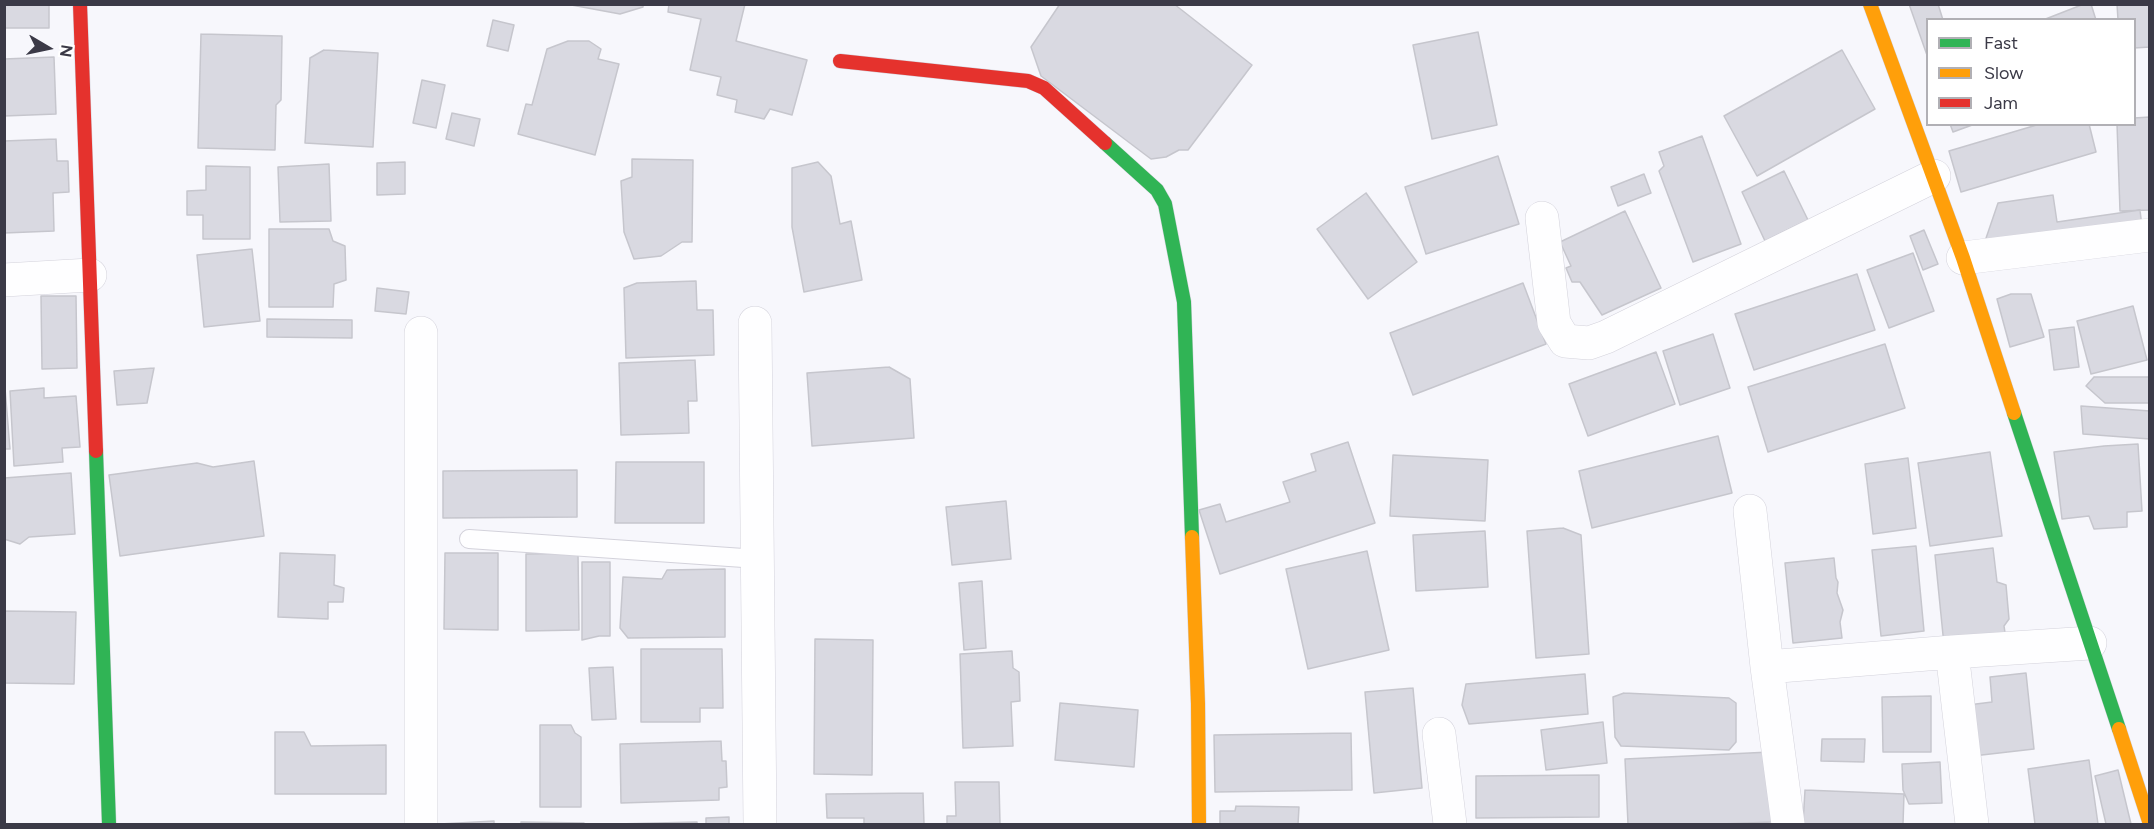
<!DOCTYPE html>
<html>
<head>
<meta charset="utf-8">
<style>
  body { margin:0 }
  #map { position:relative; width:2154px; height:829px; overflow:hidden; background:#f7f7fc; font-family:Figtree,sans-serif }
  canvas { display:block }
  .frame { position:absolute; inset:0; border:6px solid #3b3a47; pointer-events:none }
  .legend { position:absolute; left:1926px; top:18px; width:210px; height:108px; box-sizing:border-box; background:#fff; border:2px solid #b1b0b5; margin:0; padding:8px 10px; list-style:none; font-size:18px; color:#3b3a47 }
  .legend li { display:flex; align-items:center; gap:12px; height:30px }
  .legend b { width:30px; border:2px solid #b1b0b5 }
  .north { position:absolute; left:18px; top:18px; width:60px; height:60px; -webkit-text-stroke:4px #fff; paint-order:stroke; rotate:99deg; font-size:16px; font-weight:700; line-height:24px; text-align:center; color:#3b3a47 }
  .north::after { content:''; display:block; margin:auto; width:21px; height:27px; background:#3b3a47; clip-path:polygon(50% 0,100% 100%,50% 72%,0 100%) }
</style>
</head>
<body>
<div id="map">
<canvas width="2154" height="829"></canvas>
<div class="frame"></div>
<ul class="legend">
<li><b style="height:8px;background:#30b455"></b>Fast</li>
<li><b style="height:8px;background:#ff9f0a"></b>Slow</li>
<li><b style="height:8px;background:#e5322d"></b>Jam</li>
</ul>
<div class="north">N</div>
</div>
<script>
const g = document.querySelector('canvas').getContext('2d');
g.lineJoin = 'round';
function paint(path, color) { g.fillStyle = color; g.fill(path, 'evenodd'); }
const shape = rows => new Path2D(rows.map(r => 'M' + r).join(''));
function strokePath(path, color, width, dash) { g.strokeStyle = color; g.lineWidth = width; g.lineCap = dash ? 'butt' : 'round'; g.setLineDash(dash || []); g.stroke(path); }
const building = shape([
  [4,4,49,4,49,28,4,28,4,4],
  [566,4,643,4,643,7,620,14,566,4],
  [669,4,745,4,736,41,807,60,792,115,770,109,764,119,735,112,737,100,717,95,721,77,690,70,701,19,668,12,669,4],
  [1060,4,1174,4,1252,65,1188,150,1179,150,1166,157,1151,159,1041,76,1031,47,1060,4],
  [1909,4,1938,4,1943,20,1928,20,1928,58,1909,4],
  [2084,4,2091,4,2096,20,2043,20,2084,4],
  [2117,4,2150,4,2150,47,2134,48,2134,20,2118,20,2117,4],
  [493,20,514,25,508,51,487,46,493,20],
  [1478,32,1497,125,1432,139,1413,45,1478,32],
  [201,34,282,36,281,100,276,105,275,150,198,148,201,34],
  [568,41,589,41,601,49,598,59,619,64,595,155,518,134,526,104,532,105,547,49,568,41],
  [324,50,378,53,373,147,305,143,310,58,324,50],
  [1842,50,1875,109,1757,176,1724,116,1842,50],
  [54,57,56,114,4,116,4,59,54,57],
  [422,80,445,85,436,128,413,123,422,80],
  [452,113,480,119,474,146,446,139,452,113],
  [2150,117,2150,210,2120,211,2117,124,2134,124,2134,118,2150,117],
  [1950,124,1975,124,1953,132,1950,124],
  [2040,124,2089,124,2096,152,1961,192,1949,151,2040,124],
  [1702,136,1741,244,1693,262,1659,171,1664,166,1659,152,1702,136],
  [56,139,57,161,68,161,69,192,53,193,54,231,4,233,4,141,56,139],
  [1498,156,1519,224,1426,254,1405,187,1498,156],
  [632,159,693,160,692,242,682,242,661,256,634,259,624,232,621,181,632,177,632,159],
  [405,162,405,194,377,195,377,163,405,162],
  [818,162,831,176,840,224,851,221,862,280,804,292,792,227,792,168,818,162],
  [329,164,331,221,280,222,278,167,329,164],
  [206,166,250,167,250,239,203,239,203,215,187,215,187,191,206,190,206,166],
  [1784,171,1808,220,1765,241,1742,192,1784,171],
  [1644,174,1651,193,1618,206,1611,187,1644,174],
  [1366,193,1417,262,1368,299,1317,229,1366,193],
  [2053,195,2057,222,2140,210,2142,227,1982,250,1998,203,2053,195],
  [1625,211,1661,288,1602,315,1580,282,1572,282,1566,268,1571,266,1560,242,1625,211],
  [269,229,329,229,333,241,345,246,346,280,334,284,333,307,269,307,269,229],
  [1924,230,1938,264,1923,270,1910,236,1924,230],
  [252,249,260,321,204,327,197,255,252,249],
  [1913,253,1934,311,1889,328,1867,270,1913,253],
  [1857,274,1875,330,1754,370,1735,314,1857,274],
  [696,281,697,310,713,310,714,355,626,358,624,288,637,283,696,281],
  [1523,283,1546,344,1413,395,1390,333,1523,283],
  [377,288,409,292,406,314,375,311,377,288],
  [2011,294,2031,294,2044,337,2010,347,1997,299,2011,294],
  [41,296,76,296,77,368,42,369,41,296],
  [2133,306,2147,360,2091,374,2077,321,2133,306],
  [267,319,352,320,352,338,267,337,267,319],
  [2074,327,2079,367,2054,370,2049,330,2074,327],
  [1713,334,1730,388,1680,405,1663,351,1713,334],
  [1885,344,1905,408,1768,452,1748,387,1885,344],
  [1656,352,1675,404,1588,436,1569,384,1656,352],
  [695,360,697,401,688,401,689,433,621,435,619,363,695,360],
  [889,367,910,379,914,438,812,446,807,373,889,367],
  [154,368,147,403,117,405,114,371,154,368],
  [4,376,10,449,4,449,4,376],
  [2094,377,2150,377,2150,403,2105,403,2086,386,2094,377],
  [44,388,44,398,76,396,80,447,62,448,63,462,14,466,10,391,44,388],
  [2081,406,2150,411,2150,439,2083,434,2081,406],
  [1718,436,1732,493,1592,528,1579,471,1718,436],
  [1348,442,1375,523,1220,574,1199,510,1220,504,1226,522,1290,502,1283,482,1316,471,1311,454,1348,442],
  [2138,444,2142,511,2127,512,2127,527,2094,529,2089,516,2062,519,2054,452,2104,446,2138,444],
  [1990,452,2002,536,1930,546,1918,463,1990,452],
  [1393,455,1488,460,1485,521,1390,516,1393,455],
  [1908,458,1916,528,1873,534,1865,464,1908,458],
  [254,461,264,536,120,556,109,475,197,463,213,467,254,461],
  [616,462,704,462,704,523,615,523,616,462],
  [577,470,577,517,443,518,443,471,577,470],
  [71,473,75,534,29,537,20,544,4,539,4,478,71,473],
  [1006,501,1011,559,952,565,946,507,1006,501],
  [1563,528,1581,535,1589,654,1536,658,1527,531,1563,528],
  [1485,531,1488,587,1416,591,1413,535,1485,531],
  [1916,546,1924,631,1881,636,1872,550,1916,546],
  [1993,548,1997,582,2006,585,2009,619,2004,626,2006,639,1944,645,1935,555,1993,548],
  [1367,551,1389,650,1308,669,1286,569,1367,551],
  [280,553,335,555,334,585,344,588,343,602,328,602,328,619,278,617,280,553],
  [445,553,498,553,498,630,444,629,445,553],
  [578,553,579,630,526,631,526,554,578,553],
  [1834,558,1836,578,1838,582,1837,593,1843,610,1840,622,1842,638,1793,643,1785,563,1834,558],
  [582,562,610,562,610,636,599,636,582,640,582,562],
  [725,569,725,637,628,638,620,628,623,577,662,579,667,570,725,569],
  [982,581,986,648,964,650,959,583,982,581],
  [4,611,76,612,74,684,4,683,4,611],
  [815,639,873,640,872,775,814,774,815,639],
  [641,649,722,649,723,708,700,708,700,722,641,722,641,649],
  [1012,651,1013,668,1019,672,1020,701,1011,702,1013,746,963,748,960,654,1012,651],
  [613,667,616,719,592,720,589,668,613,667],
  [2026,673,2034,749,1973,756,1968,705,1992,702,1990,677,2026,673],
  [1585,674,1588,714,1469,724,1462,705,1466,684,1585,674],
  [1413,688,1422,788,1374,793,1365,692,1413,688],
  [1624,693,1729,698,1736,703,1736,742,1729,750,1621,746,1615,737,1613,697,1624,693],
  [1931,696,1931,752,1883,752,1882,697,1931,696],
  [1060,703,1138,710,1134,767,1055,760,1060,703],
  [1603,722,1607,763,1546,770,1541,730,1603,722],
  [540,725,571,725,575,733,581,737,581,807,540,807,540,725],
  [275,732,304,732,311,746,386,745,386,794,275,794,275,732],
  [1351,733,1352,790,1215,792,1214,735,1351,733],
  [1822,739,1865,739,1864,762,1821,761,1822,739],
  [721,741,722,761,726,761,727,787,719,788,719,800,621,803,620,744,721,741],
  [1770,752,1773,822,1720,824,1628,824,1625,759,1770,752],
  [2089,760,2098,824,2035,824,2028,769,2089,760],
  [1940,762,1942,803,1909,804,1903,790,1902,764,1940,762],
  [2118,770,2131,824,2106,824,2095,776,2118,770],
  [1599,775,1599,817,1476,818,1476,776,1599,775],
  [955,782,999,782,1000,824,947,824,947,816,956,816,955,782],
  [1805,790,1904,794,1903,824,1803,824,1805,790],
  [923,793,924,824,864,824,864,818,827,818,826,794,923,793],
  [1236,806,1299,807,1298,824,1220,824,1220,811,1235,811,1236,806],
  [729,817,729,824,706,824,706,818,729,817],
  [494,821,494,824,440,824,494,821],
  [521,822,584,823,584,824,521,824,521,822],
  [697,822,697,824,615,824,616,824,697,822]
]);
paint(building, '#d9d9e1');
strokePath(building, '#c6c6cd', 1.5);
const lane = shape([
  [469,539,758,559]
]);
const street = shape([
  [1542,218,1554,323,1565,341,1589,343,1606,337,1934,176],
  [1963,258,2150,235],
  [4,280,90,275],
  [755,323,760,824],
  [421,333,421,824],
  [1750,511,1767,667,1788,824],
  [1952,652,1972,824],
  [1767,667,1952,652,2090,643],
  [1439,734,1450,824]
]);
const fast = shape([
  [1105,143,1157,190,1165,204,1184,302,1192,537],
  [2014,413,2119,729],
  [96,451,109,824]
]);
const slow = shape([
  [1870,4,1963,258,2014,413],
  [1192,537,1198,704,1199,824],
  [2119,729,2150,824]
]);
const jam = shape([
  [80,4,96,451],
  [840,61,1028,81,1044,88,1105,143]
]);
strokePath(lane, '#d3d2db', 20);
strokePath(street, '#d3d2db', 34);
strokePath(fast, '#d3d2db', 15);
strokePath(slow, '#d3d2db', 15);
strokePath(jam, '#d3d2db', 15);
strokePath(lane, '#fefeff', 18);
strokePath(street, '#fefeff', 33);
strokePath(fast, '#30b455', 14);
strokePath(slow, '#ff9f0a', 14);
strokePath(jam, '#e5322d', 14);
</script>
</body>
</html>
